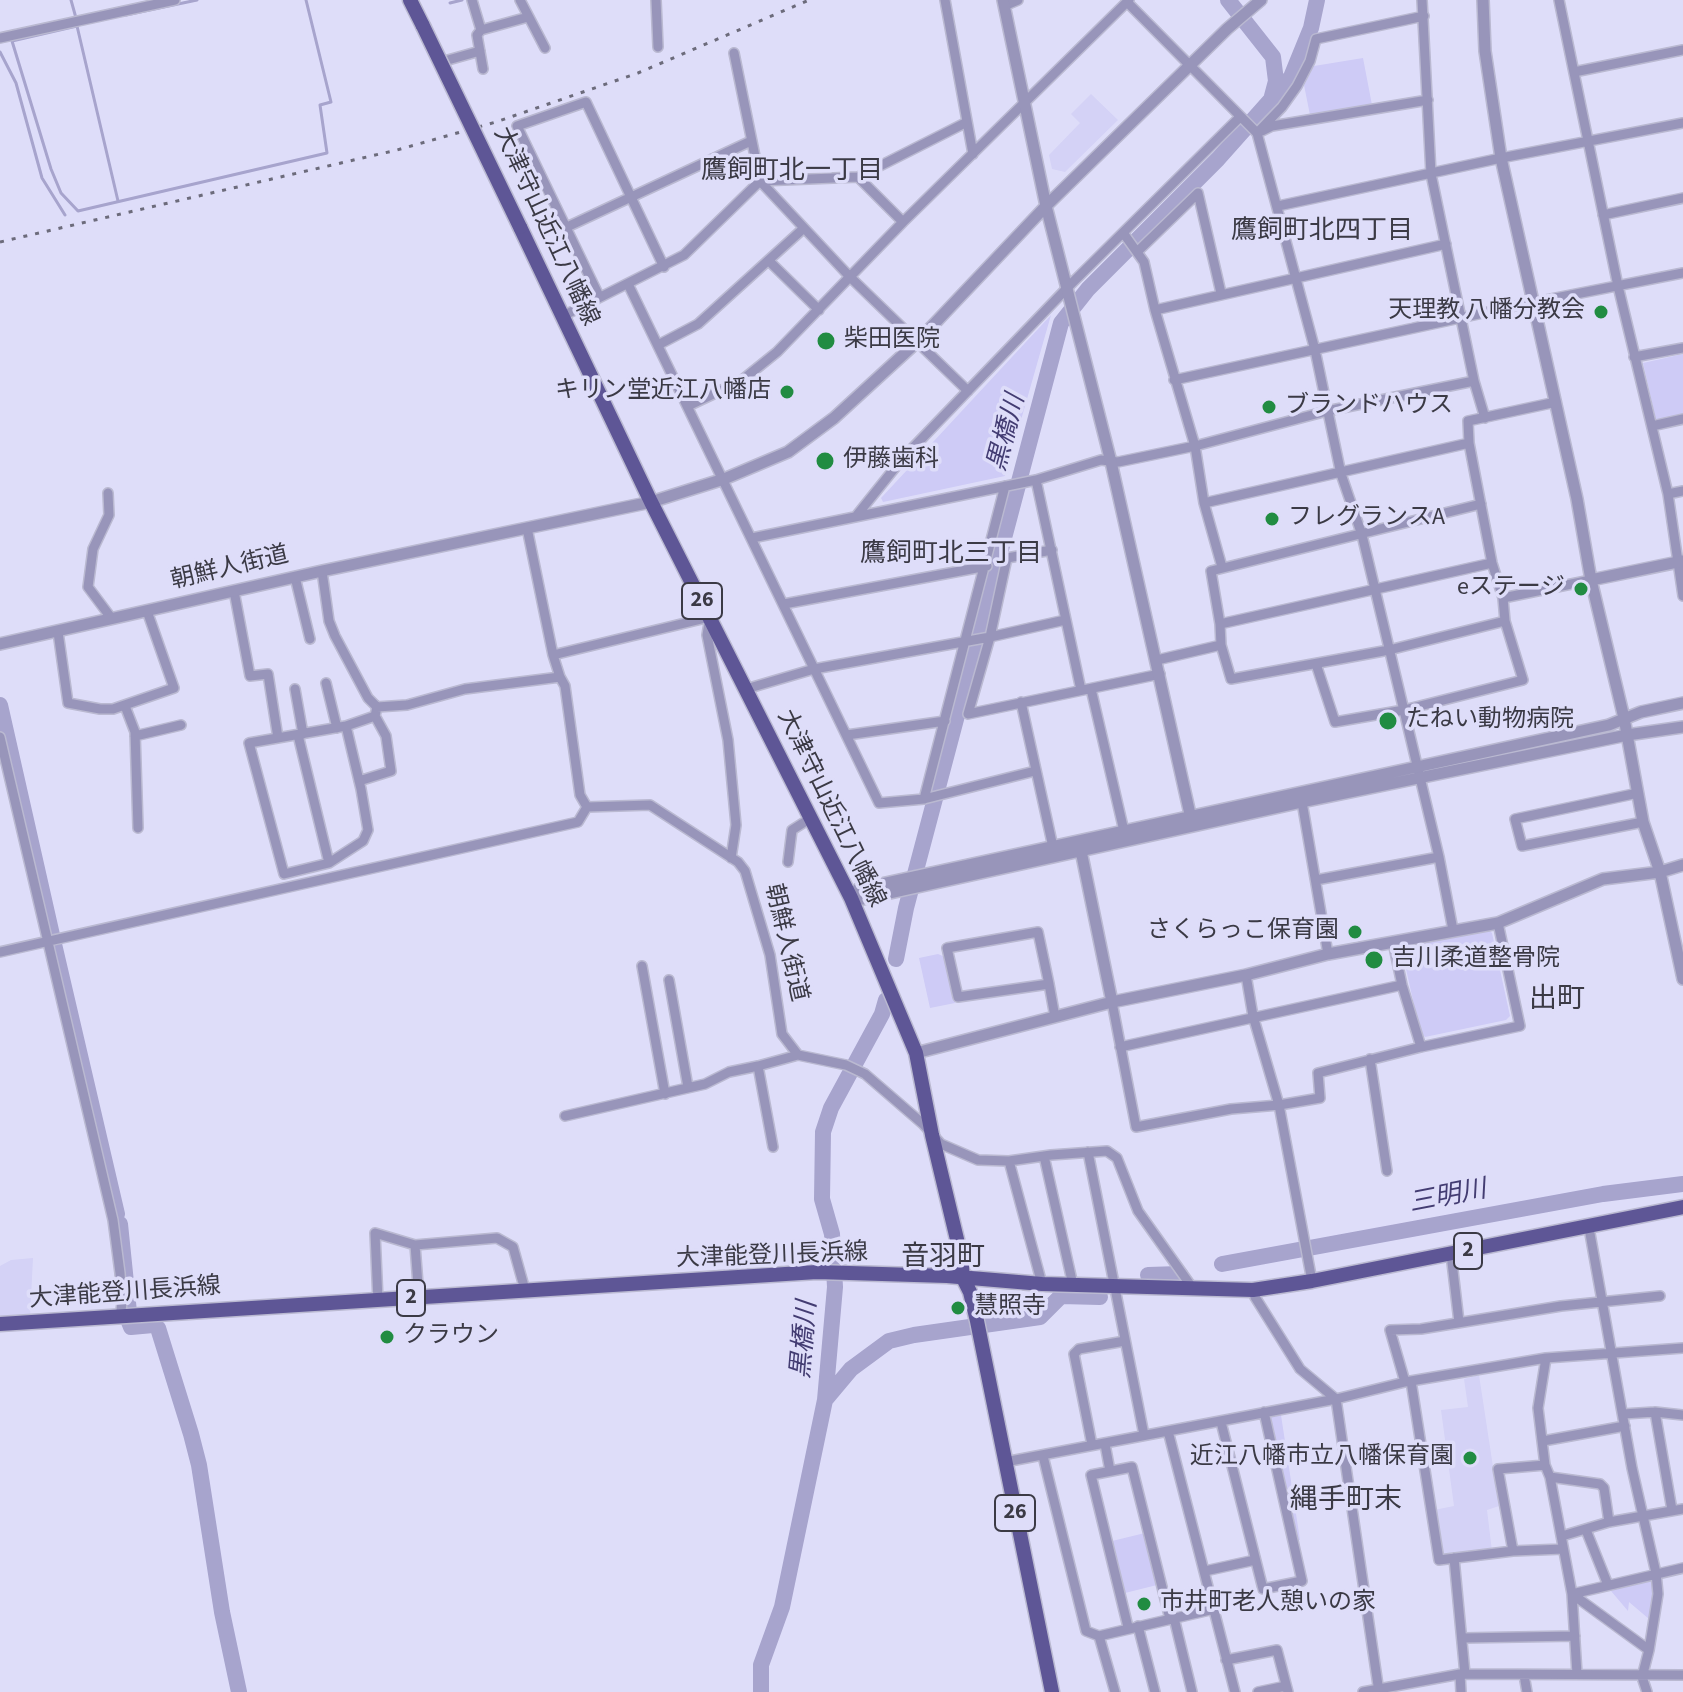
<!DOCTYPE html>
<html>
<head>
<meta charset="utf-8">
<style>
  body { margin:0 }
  canvas { display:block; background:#deddf9 }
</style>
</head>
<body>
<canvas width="1683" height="1692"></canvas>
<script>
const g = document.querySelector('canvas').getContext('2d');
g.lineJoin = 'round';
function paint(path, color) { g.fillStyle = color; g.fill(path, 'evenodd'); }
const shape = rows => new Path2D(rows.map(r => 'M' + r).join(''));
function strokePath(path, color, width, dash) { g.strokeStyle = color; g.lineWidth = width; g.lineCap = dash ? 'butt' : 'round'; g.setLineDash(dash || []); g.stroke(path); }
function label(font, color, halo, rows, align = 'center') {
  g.font = font + ' "Source Sans 3","Noto Sans JP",sans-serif'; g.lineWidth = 7; g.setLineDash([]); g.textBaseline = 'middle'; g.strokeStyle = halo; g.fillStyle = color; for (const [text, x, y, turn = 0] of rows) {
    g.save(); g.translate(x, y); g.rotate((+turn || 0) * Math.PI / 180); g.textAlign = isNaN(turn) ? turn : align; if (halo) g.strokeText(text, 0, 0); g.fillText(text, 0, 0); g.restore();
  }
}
paint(shape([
  [1091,94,1118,120,1065,172,1052,169,1049,155,1080,123,1071,114],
  [33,1258,30,1317,0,1319,0,1266,11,1260],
  [1479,1375,1499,1506,1487,1510,1492,1551,1446,1557,1441,1552,1434,1510,1454,1506,1441,1410,1468,1407,1464,1379]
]), '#d4d2f6');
paint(shape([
  [1363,58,1372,105,1310,115,1304,85,1314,66],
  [1051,315,1005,476,883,502,881,498],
  [1683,354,1683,414,1656,420,1643,363],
  [1486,927,1492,933,1510,1016,1506,1020,1425,1037,1420,1032,1402,951,1406,943],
  [938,954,945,957,955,1003,930,1008,919,958],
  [1281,1415,1300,1540,1298,1540,1269,1420,1271,1417],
  [1145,1533,1157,1585,1125,1593,1112,1541],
  [1648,1579,1654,1584,1649,1619,1629,1602,1628,1611,1611,1591]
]), '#cecbf6');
strokePath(shape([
  [71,0,76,18],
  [450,3,462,0],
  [126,15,197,0],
  [0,52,16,83,42,178,65,215],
  [118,201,77,26,12,41,51,169,61,193,78,211,327,153,320,105,331,102,306,0]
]), '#a7a4cd', 3);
strokePath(shape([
  [1228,0,1273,57,1276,81,1272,96],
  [0,705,52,935],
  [54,944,117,1214],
  [896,959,906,908,1061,323,1088,289,1218,159,1291,77,1311,28,1317,0],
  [120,1224,129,1312],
  [1222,1264,1603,1194,1683,1184],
  [1148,1275,1180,1274],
  [129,1322,131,1327,153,1325,158,1328,191,1434,199,1465,222,1612,239,1692],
  [825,1400,851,1369,889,1341,914,1335,1040,1317,1061,1296,1100,1297],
  [761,1692,761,1665,782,1607,825,1400,835,1287,832,1234,822,1199,823,1132,831,1108,882,1014,886,1000]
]), '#a7a4cd', 16);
const minor = shape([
  [472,0,481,30,477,35,483,69],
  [520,0,545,48],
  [656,0,658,47],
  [945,0,973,154],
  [1422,0,1431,174,1474,381,1485,418],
  [1559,0,1618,286,1668,494,1683,596],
  [1127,2,1257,133,1315,350,1341,474,1362,535,1439,857,1453,930],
  [1004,6,1018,0],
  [481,30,528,17],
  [0,38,175,0],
  [734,53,760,181,850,277,968,391],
  [448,60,480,51],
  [1574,72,1683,50],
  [1262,131,1272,126,1428,100],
  [1257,133,1282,107,1297,86,1310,61,1316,39,1424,16],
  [858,177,903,222],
  [1278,206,1501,158,1683,123],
  [1603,215,1683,198],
  [567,227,751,141],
  [1124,234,1144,262,1155,310,1195,446,1204,503,1222,567],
  [1138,251,1198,193,1221,293],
  [769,261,819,310],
  [628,284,879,803,924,799,1035,771],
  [599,296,517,126,586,102,664,267],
  [1155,310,1446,244],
  [563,316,684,255,760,181,858,177,967,122],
  [658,345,698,324,804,228],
  [1634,357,1683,348],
  [1174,380,1520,305,1683,273],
  [688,406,741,381,777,352,903,222,1129,0],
  [1652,426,1683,419],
  [1036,480,1081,690],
  [108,493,109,515,93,549,88,587,112,619],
  [1668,494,1683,491],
  [1204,503,1469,443],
  [1481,504,1211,571,1220,624,1221,645,1231,679,1389,650,1505,621],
  [857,515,902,459,1068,287,1240,117],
  [527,528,553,655,560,677],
  [752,538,1036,480,1101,460,1118,462,1195,446,1327,411,1474,381],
  [1052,550,1007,558,990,637,968,714,1160,674],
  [322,571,329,621,335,636,368,698,377,707,407,705,465,689,560,677,565,686,580,795,587,807,650,805,738,862,745,871,770,955,782,1034,798,1055,846,1065,865,1074,923,1124,941,1144,978,1160,1009,1161,1051,1155,1107,1151,1117,1158,1138,1211,1194,1290],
  [295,577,310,639],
  [234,591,250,676,268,674,278,738],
  [1503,598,1591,580],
  [784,604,987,566],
  [1220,624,1492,563],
  [58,632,68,703,100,709,113,709,174,688,147,611],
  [553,655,710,617,707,635,728,740,736,825,731,858],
  [1157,660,1221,645],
  [1316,664,1335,722,1404,710,1523,680,1505,621,1503,598,1492,563,1469,443,1468,421,1556,402],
  [326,683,337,728],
  [295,689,303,734],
  [746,689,814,669,990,637,1065,620],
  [1091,689,1124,831],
  [1021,702,1053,847],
  [125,706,135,732,138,828],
  [346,726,361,789,368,830,363,841,329,863,284,874,249,743,346,726,375,716,377,707],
  [298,735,329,863],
  [847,735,945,721],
  [135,736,181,725],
  [0,737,113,1220,120,1273,122,1303,120,1317],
  [359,781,391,771,386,736,375,716],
  [1638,793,1515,819,1522,846,1643,822],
  [924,799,1005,486],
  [1302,802,1328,954],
  [788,862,792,830,811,818],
  [1316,880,1439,857],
  [1393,942,1402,985,1421,1047],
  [0,952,578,822,587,807],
  [642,966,665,1094],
  [1246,975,1253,1016,1279,1105,1312,1281],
  [669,980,688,1087],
  [1049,984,958,997,947,948,1038,932,1049,984,1055,1017],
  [1112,1002,1136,1127,1231,1109,1279,1105,1320,1098,1318,1073,1421,1047,1520,1026,1498,923],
  [1120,1047,1402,985],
  [1370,1059,1387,1171],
  [758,1066,798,1055],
  [565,1116,705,1084,729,1072,758,1066,773,1147],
  [1088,1152,1144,1435],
  [1044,1156,1073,1285],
  [1009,1161,1042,1284],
  [1589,1228,1632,1468,1656,1573,1658,1594,1649,1650,1642,1677,1647,1692],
  [415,1245,419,1298],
  [1451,1254,1459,1322],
  [1253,1290,1255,1297,1300,1369,1336,1399,1405,1382,1546,1358,1683,1348],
  [378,1301,375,1233,415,1245,497,1238,513,1247,525,1290],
  [1546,1358,1538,1408,1545,1465,1550,1477,1572,1594,1577,1674],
  [1411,1381,1439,1560,1513,1551,1563,1549],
  [1405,1382,1390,1330,1421,1329,1561,1306,1660,1296],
  [1655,1412,1672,1510],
  [1623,1414,1655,1412,1683,1415],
  [1221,1422,1263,1589,1302,1581,1264,1412],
  [1168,1431,1235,1692],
  [1543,1441,1625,1426],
  [1105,1444,1110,1471],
  [1092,1445,1074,1354,1079,1349,1125,1341],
  [1043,1456,1086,1631,1099,1636,1214,1609],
  [1005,1462,1336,1399,1379,1692],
  [1550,1477,1600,1484,1604,1488,1609,1522],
  [1586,1530,1608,1585],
  [1562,1536,1609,1522,1683,1509],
  [1513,1551,1498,1469,1545,1465],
  [1454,1558,1465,1674],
  [1205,1571,1255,1560],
  [1572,1594,1683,1568],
  [1572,1594,1649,1650],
  [1174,1618,1192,1692],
  [1138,1626,1155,1692],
  [1128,1627,1091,1475,1132,1467,1170,1619],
  [1099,1636,1115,1692],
  [1463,1638,1575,1636],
  [1226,1660,1277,1650,1288,1692],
  [1460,1674,1461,1692],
  [1524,1675,1527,1692],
  [1258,1692,1286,1686],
  [1363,1692,1460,1674,1683,1675]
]);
const tertiary = shape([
  [1003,0,1046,206,1111,462,1192,823],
  [1483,0,1485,51,1501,158,1577,499,1591,580,1624,718,1643,822,1660,872,1683,979],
  [1591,580,1683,561],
  [0,644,322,571,651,502,724,479,788,452,834,418,918,341,1046,206,1227,29,1261,0],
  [1080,846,1112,1002],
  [851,898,858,889,1609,725,1641,712,1683,703],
  [851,898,863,899,1302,802,1627,735,1683,727],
  [916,1053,1112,1002,1246,975,1328,954,1498,923,1603,879,1660,872,1683,865]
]);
const primary = shape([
  [410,0,423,26],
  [520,227,651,502,851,898,916,1053,932,1135,961,1256,963,1278,970,1292,977,1321,1052,1692],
  [0,1324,817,1272,947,1276,1042,1284,1253,1290,1312,1281,1683,1207]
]);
strokePath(minor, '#bab9d1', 12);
strokePath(tertiary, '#bab9d1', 14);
strokePath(primary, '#bab9d1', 17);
strokePath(minor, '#9895ba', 9);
strokePath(tertiary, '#9895ba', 11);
strokePath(primary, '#5e5696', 14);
strokePath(shape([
  [0,242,397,150,496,122,638,73,809,0]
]), '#6c6b7b', 3, [4, 8]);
const primaryBridge = shape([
  [423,26,520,227]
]);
strokePath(primaryBridge, '#bab9d1', 17, []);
strokePath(primaryBridge, '#5e5696', 14);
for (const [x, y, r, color] of [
  [1601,312,8,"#218c42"],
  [826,341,10,"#218c42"],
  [787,392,8,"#218c42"],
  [1269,407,8,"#218c42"],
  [825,461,10,"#218c42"],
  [1272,519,8,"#218c42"],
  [1581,589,8,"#218c42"],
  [1388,721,10,"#218c42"],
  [1355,932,8,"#218c42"],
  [1374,960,10,"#218c42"],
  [958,1308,8,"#218c42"],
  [387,1337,8,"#218c42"],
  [1470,1458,8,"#218c42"],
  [1144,1604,8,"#218c42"]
]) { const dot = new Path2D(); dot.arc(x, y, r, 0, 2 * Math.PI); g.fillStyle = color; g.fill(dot); strokePath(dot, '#deddf9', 3); }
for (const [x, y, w] of [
  [702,601,40],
  [1468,1251,28],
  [411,1298,28],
  [1015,1513,40]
]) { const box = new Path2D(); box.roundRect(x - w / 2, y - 18, w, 36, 6); g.fillStyle = '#deddf9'; g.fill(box); strokePath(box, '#3b3a45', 2); }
label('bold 22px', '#3b3a45', null, [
  ["26",702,601],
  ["2",1468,1251],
  ["2",411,1298],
  ["26",1015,1513]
]);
label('24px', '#3b3a45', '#deddf9', [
  ["大津守山近江八幡線",545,227,65],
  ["朝鮮人街道",230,569,-13],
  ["大津守山近江八幡線",830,809,64],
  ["朝鮮人街道",785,943,77],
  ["大津能登川長浜線",772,1257,-2],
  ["大津能登川長浜線",125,1294,-4]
]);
label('24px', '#3b3a45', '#deddf9', [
  ["天理教 八幡分教会",1585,312,"right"],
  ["柴田医院",844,341],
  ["キリン堂近江八幡店",771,392,"right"],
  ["ブランドハウス",1285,407],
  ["伊藤歯科",843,461],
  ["フレグランスA",1288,519],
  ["eステージ",1565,589,"right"],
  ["たねい動物病院",1406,721],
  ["さくらっこ保育園",1339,932,"right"],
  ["吉川柔道整骨院",1392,960],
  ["慧照寺",974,1308],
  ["クラウン",403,1337],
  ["近江八幡市立八幡保育園",1454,1458,"right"],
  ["市井町老人憩いの家",1160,1604]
], 'left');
label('26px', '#3b3a45', '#deddf9', [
  ["鷹飼町北一丁目",792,172],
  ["鷹飼町北四丁目",1322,232],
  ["鷹飼町北三丁目",951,555]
]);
label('italic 26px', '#433c72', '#deddf9', [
  ["黒橋川",1008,433,-75],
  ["三明川",1448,1198,-11],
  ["黒橋川",806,1340,-85]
]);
label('28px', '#3b3a45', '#deddf9', [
  ["出町",1557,1001],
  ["音羽町",943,1259],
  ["縄手町末",1346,1502]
]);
</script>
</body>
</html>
